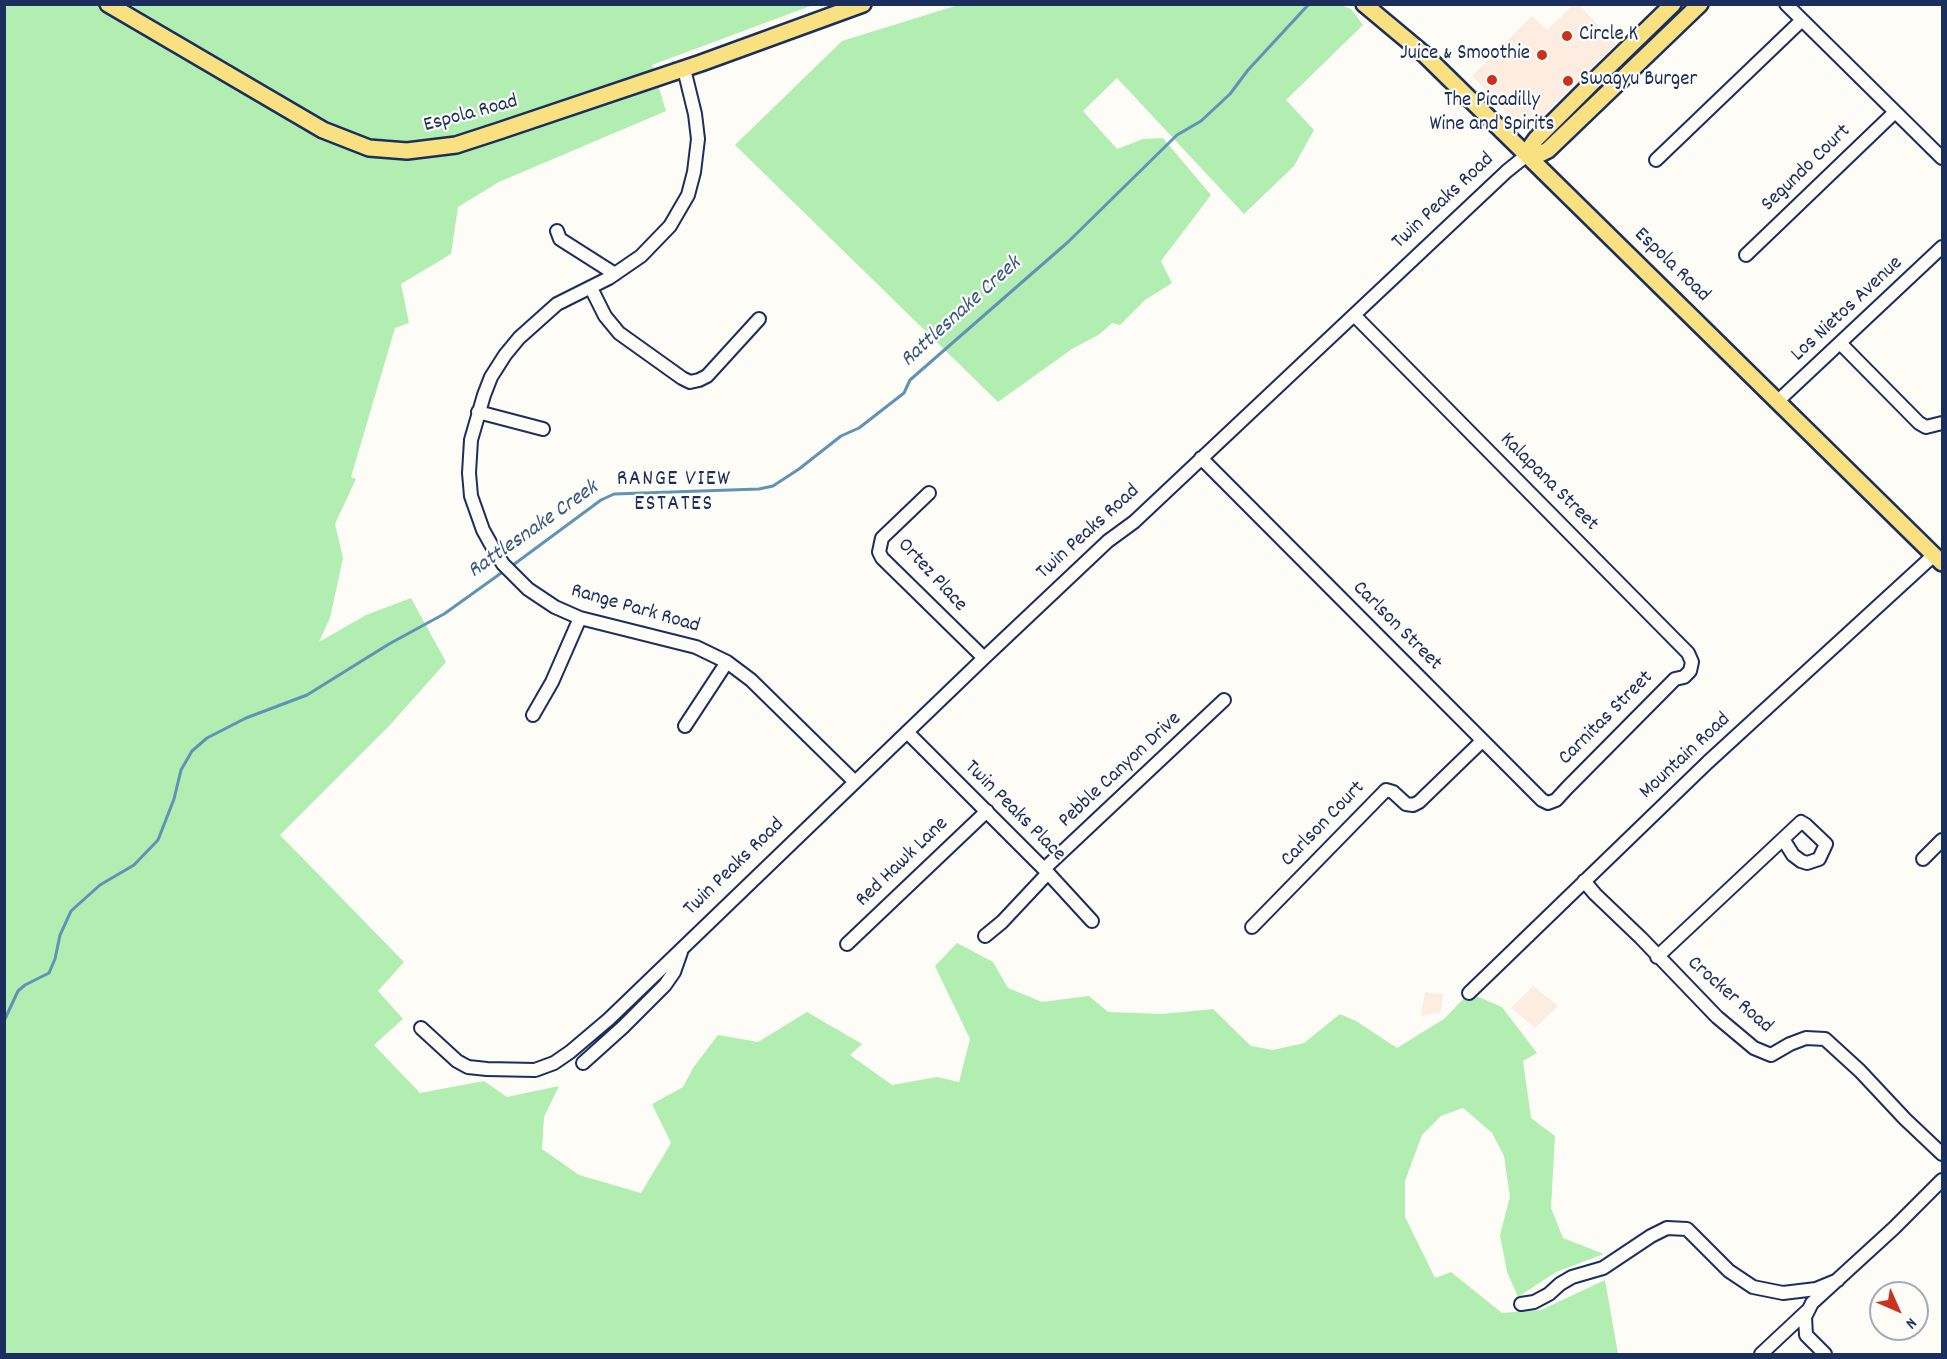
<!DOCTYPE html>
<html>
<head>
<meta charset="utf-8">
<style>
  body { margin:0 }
  #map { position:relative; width:1947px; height:1359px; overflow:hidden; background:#fdfcf7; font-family:Dekko,sans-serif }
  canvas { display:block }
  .frame { position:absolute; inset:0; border:6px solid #1b2f5e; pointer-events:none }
  .north { position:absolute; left:1869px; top:1281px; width:60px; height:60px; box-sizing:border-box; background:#fdfcf7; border:2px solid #a3aaba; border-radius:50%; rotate:135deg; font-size:16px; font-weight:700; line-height:24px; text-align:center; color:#1b2f5e }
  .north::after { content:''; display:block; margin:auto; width:21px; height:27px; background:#c8321e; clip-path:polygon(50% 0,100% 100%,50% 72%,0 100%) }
</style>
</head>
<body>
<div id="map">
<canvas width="1947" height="1359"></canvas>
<div class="frame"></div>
<div class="north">N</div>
</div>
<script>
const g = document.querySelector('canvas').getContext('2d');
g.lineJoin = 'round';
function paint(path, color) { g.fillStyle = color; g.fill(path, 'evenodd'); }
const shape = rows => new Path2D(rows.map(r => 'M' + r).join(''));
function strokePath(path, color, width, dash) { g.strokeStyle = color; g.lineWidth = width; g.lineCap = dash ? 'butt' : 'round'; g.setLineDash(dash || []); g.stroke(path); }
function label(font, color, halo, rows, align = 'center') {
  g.font = font + ' Dekko,sans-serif'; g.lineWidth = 4.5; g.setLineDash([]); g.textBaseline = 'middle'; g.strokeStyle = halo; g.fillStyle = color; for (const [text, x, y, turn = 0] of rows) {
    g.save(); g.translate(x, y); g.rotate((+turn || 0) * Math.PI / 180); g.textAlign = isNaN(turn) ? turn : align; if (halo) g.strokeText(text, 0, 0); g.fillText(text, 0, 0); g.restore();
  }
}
paint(shape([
  [1573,5,1579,5,1616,44,1531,127,1520,126,1472,76,1532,16,1547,30],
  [1533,986,1558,1006,1535,1028,1511,1008],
  [1425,992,1443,994,1441,1012,1421,1016]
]), '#fdede0');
paint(shape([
  [5,4,813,5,652,65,666,111,499,182,458,207,451,254,401,284,409,323,395,328,351,477,356,479,335,524,343,558,330,618,319,642,366,615,411,598,446,662,390,725,280,835,404,962,378,991,403,1019,374,1045,420,1093,484,1081,507,1097,559,1086,544,1117,542,1149,579,1175,641,1193,671,1143,652,1104,683,1087,693,1068,718,1035,758,1042,807,1012,862,1044,850,1055,892,1085,937,1077,959,1082,970,1039,935,966,957,943,993,962,1008,988,1042,1002,1089,996,1108,1012,1162,1014,1213,1009,1251,1046,1273,1050,1304,1043,1340,1014,1356,1021,1397,1048,1444,1019,1469,993,1502,1007,1537,1053,1523,1061,1531,1118,1555,1136,1551,1208,1563,1238,1604,1254,1556,1272,1518,1297,1507,1272,1500,1235,1510,1197,1504,1156,1492,1133,1463,1108,1441,1116,1422,1135,1405,1181,1405,1217,1435,1278,1451,1272,1502,1313,1541,1310,1605,1280,1618,1354,5,1354],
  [1341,5,1351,9,1363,25,1286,100,1314,130,1294,166,1244,214,1117,78,1083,111,1117,149,1143,139,1163,138,1211,195,1161,261,1172,283,1145,300,1120,325,1112,323,1100,334,1072,349,998,402,735,145,842,41,958,5]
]), '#b2edb2');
strokePath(shape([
  [509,568,601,500,614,494,759,489,773,486,799,469,841,436,859,428,904,393,910,380,1068,242,1177,135,1201,121,1230,94,1248,70,1309,4],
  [4,1021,18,991,25,985,49,973,55,959,60,935,71,911,100,885,134,865,158,840,174,799,181,770,192,751,207,738,246,718,307,695,389,644,444,614,504,571]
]), '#6193b6', 3);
const minor = shape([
  [1786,4,1942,158],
  [684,69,695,114,698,139,694,172,688,195,670,226,641,256,609,278,557,304,519,338,505,355,491,377,484,395,471,440,469,473,471,496,483,530,493,548,503,564,528,589,555,607,580,618,696,647,727,662,751,680,855,782],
  [1656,160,1802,20],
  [557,231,560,239,615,274],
  [1746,255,1895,112],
  [591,288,605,316,619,333,682,378,690,382,699,380,707,376,759,319],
  [1840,343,1919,423,1926,427,1942,423],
  [1779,400,1942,247],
  [478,412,543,429],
  [1201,458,1542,800,1548,803,1556,800,1567,788,1675,679,1684,677,1690,671,1692,662,1688,653,1354,315],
  [929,493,882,538,879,552,882,558,984,658],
  [533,715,552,682,580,618],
  [685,726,727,662],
  [907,732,1048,873,1092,921],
  [1923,859,1942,840],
  [1044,869,1224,700],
  [1584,881,1595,894,1641,938,1717,1017,1754,1048,1771,1055,1790,1044,1806,1038,1825,1039,1860,1071,1905,1119,1942,1154],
  [1252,927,1383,793,1386,790,1393,792,1406,804,1413,805,1419,802,1482,741],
  [985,936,1002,922,1048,873],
  [847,944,987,811],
  [1657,957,1801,822,1806,825,1826,844,1819,859,1807,863,1801,861,1793,855,1783,839],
  [1469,993,1708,762,1934,555],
  [421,1028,457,1061,468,1067,487,1069,535,1070,554,1063,570,1052,609,1019,984,658,1108,541,1134,522,1507,171,1527,155],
  [583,1063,623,1027,665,985,674,972,681,952],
  [1521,1304,1534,1302,1549,1294,1560,1284,1572,1277,1603,1268,1651,1236,1667,1228,1687,1229,1729,1271,1753,1287,1783,1293,1816,1289,1838,1280],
  [1761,1354,1807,1311],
  [1825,1354,1806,1335,1805,1317,1812,1303,1894,1228,1942,1180]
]);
const major = shape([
  [108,4,323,130,369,148,407,151,456,145,499,131,701,63,863,4],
  [1364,4,1425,55,1942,563],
  [1527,155,1540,154,1548,150,1700,4],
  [1527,155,1531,146,1536,139,1599,76,1673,4]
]);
strokePath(minor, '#1b2f5e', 16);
strokePath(major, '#1b2f5e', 20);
strokePath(minor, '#fdfcf7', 12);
strokePath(major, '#f9e181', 15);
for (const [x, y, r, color] of [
  [1567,36,6,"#c8321e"],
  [1542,55,6,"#c8321e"],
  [1492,80,6,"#c8321e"],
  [1568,81,6,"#c8321e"]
]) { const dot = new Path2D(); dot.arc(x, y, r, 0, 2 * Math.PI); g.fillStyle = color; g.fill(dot); strokePath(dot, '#fdfcf7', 2); }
label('21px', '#1b2f5e', '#fdfcf7', [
  ["Circle K",1579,36],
  ["Juice & Smoothie",1530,55,"right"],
  ["Swagyu Burger",1580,81],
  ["The Picadilly",1492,102,"center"],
  ["Wine and Spirits",1492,126,"center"]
], 'left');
label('21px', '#1b2f5e', '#fdfcf7', [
  ["Espola Road",471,115,-15],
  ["Segundo Court",1807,169,-44],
  ["Twin Peaks Road",1444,202,-43],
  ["Espola Road",1671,266,44],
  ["Los Nietos Avenue",1848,310,-43],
  ["Kalapana Street",1548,483,45],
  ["Twin Peaks Road",1089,533,-42],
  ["Ortez Place",931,576,47],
  ["Range Park Road",635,610,16],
  ["Carlson Street",1396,627,45],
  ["Carnitas Street",1607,719,-45],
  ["Mountain Road",1686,757,-43],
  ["Pebble Canyon Drive",1121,771,-43],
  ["Twin Peaks Place",1014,812,45],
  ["Carlson Court",1324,825,-46],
  ["Red Hawk Lane",903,863,-44],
  ["Twin Peaks Road",735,868,-44],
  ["Crocker Road",1729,996,41]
]);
label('italic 22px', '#385983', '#fdfcf7', [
  ["Rattlesnake Creek",962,313,-42],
  ["Rattlesnake Creek",534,531,-35]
]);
g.letterSpacing = '1.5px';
label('22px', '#1b2f5e', '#fdfcf7', [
  ["RANGE VIEW",674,481],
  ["ESTATES",674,506]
]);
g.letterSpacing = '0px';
</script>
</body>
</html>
